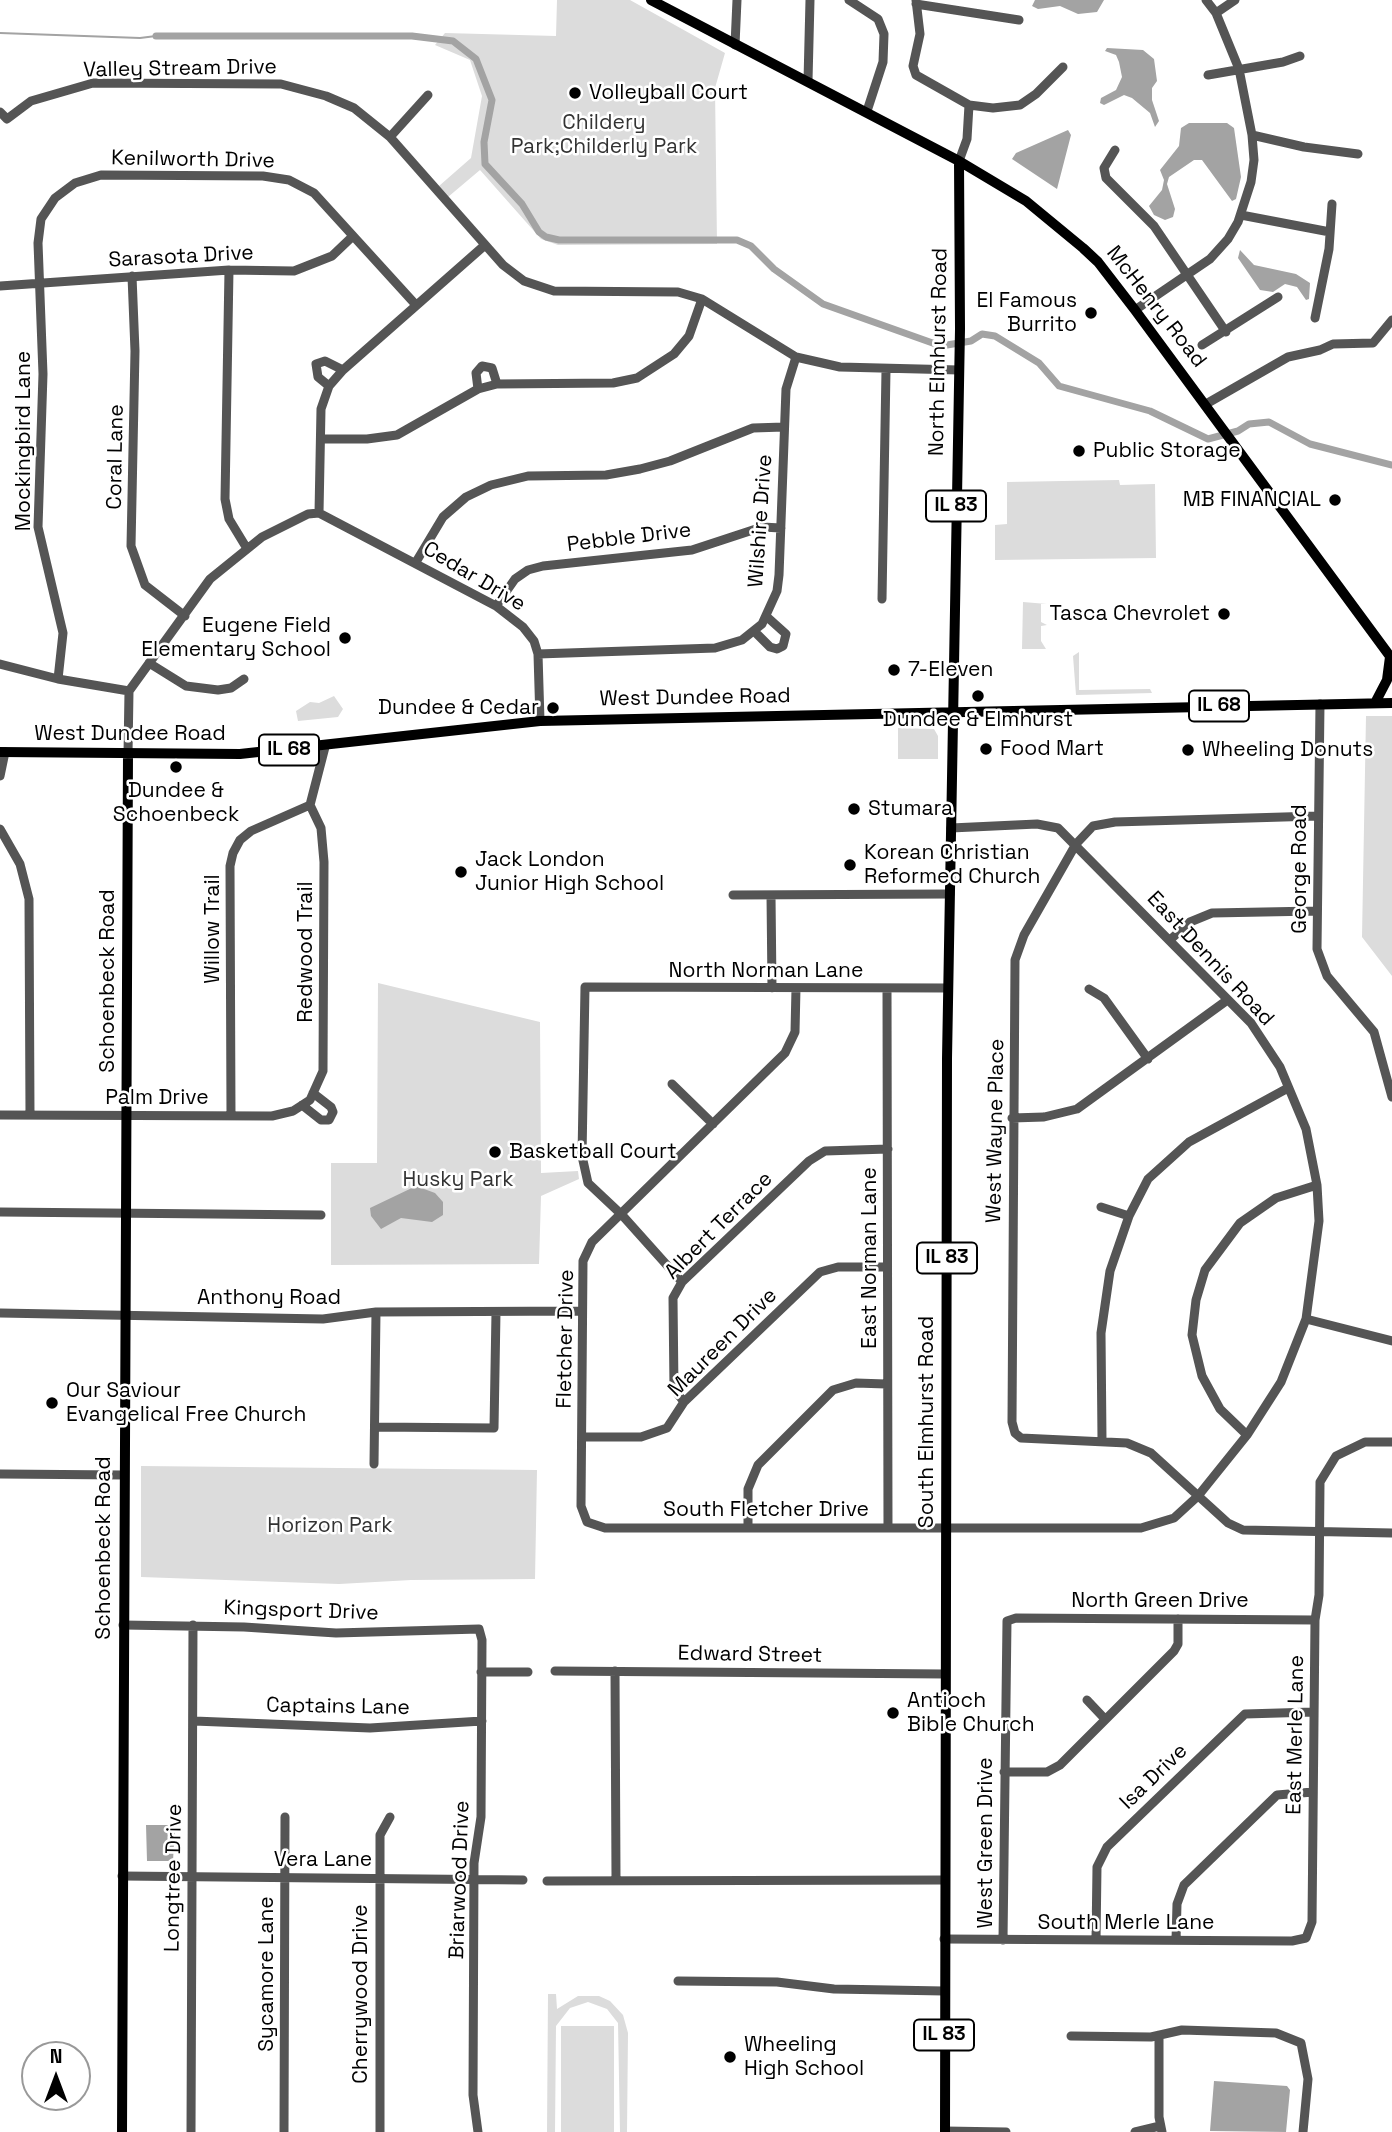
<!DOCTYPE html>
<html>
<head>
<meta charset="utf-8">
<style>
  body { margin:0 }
  #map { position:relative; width:1392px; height:2132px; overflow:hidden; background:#fff; font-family:"Space Grotesk",sans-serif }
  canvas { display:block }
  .north { position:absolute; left:21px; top:2041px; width:70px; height:70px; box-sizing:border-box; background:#fff; border:2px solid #999; border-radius:50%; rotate:0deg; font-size:19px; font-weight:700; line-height:28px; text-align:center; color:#000 }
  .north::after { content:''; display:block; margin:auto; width:24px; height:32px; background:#000; clip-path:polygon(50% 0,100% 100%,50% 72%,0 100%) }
</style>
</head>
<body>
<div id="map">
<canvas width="1392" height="2132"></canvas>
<div class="north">N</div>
</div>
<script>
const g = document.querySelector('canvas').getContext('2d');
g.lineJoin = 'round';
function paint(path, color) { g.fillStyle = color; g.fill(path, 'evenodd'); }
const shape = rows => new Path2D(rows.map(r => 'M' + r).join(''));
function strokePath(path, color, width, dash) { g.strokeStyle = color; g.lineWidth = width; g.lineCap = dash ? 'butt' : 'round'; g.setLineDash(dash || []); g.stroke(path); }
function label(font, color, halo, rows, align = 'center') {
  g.font = font + ' "Space Grotesk",sans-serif'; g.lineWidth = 5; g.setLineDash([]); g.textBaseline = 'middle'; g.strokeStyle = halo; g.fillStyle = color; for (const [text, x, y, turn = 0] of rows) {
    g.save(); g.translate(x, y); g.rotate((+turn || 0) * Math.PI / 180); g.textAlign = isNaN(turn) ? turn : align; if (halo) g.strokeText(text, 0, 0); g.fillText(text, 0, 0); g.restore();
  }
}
paint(shape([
  [557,0,630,0,725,53,715,88,717,244,558,245,541,239,480,170,448,197,439,186,471,158,482,96,470,60,435,45,445,33,556,36],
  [1119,480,1120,485,1155,484,1156,558,995,560,995,525,1007,524,1007,482],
  [1023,602,1047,604,1041,604,1041,622,1047,625,1041,626,1041,641,1046,649,1022,649],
  [1079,652,1079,690,1150,689,1152,693,1076,695,1073,656],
  [334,696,343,709,338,717,298,721,296,711,310,702,319,703],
  [1366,716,1392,716,1392,976,1362,937],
  [898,728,934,729,938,736,938,759,898,759],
  [378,983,540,1022,541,1173,578,1171,579,1179,541,1196,539,1264,331,1265,331,1163,377,1163],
  [141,1466,537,1470,535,1579,411,1580,339,1584,141,1577],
  [548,1994,556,1994,557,2009,578,1996,599,1996,610,2001,623,2015,628,2033,627,2132,620,2132,618,2023,607,2009,588,2002,570,2008,556,2026,555,2132,547,2132],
  [561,2026,614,2026,614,2132,561,2132]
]), '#dcdcdc');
paint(shape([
  [1035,0,1104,0,1097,12,1078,14,1060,6,1038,9,1032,6],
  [1107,48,1143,50,1154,59,1157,81,1152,88,1152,100,1159,121,1155,127,1150,113,1132,98,1124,95,1104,105,1100,103,1101,98,1116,90,1122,77,1119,62,1116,55,1105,51],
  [1189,123,1227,123,1234,128,1241,177,1236,199,1232,201,1202,160,1194,160,1169,177,1167,184,1175,209,1173,217,1165,220,1154,215,1149,206,1162,190,1164,180,1160,170,1179,146,1181,128],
  [1068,130,1071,135,1057,189,1012,159,1016,153],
  [1240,250,1254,265,1296,274,1310,283,1309,299,1306,300,1297,287,1285,284,1273,292,1260,290,1238,258],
  [416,1186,435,1193,443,1202,443,1215,432,1222,401,1218,381,1229,371,1216,370,1208],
  [146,1825,175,1825,173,1861,147,1861],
  [1214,2081,1287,2086,1290,2090,1286,2132,1210,2131]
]), '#a3a3a3');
strokePath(shape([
  [0,33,140,38,156,36]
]), '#a3a3a3', 2);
strokePath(shape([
  [156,36,412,36,453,41,476,59,492,100,484,142,485,164,522,204,539,232,546,237,559,240,737,240,751,246,774,269,823,304,941,346,971,341,982,334,995,336,1039,363,1059,386,1150,411,1208,439,1238,431,1249,424,1269,422,1310,444,1392,465]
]), '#a3a3a3', 7);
strokePath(shape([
  [849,0,878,19,884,34,883,62,867,111],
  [916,0,920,34,913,66,916,75,969,105,993,108,1020,105,1036,94,1063,67],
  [916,4,1019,20],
  [1216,13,1235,0],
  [735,45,737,0],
  [1208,75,1283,62,1300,56],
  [808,81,810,0],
  [0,112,7,119,31,101,93,83,281,84,326,96,354,108,390,137,503,265,524,281,554,291,678,292,702,299,796,357,840,367,959,370],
  [1252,135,1304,147,1358,154],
  [390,137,428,95],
  [1115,150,1104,168,1106,178,1154,226,1226,332],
  [959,161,967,139,969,105],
  [1241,215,1330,232],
  [229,270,225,499,229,519,246,547],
  [132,276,135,351,131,546,145,585,185,616],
  [0,286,229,270,294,271,332,256,353,236],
  [1135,310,1210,259,1228,239,1238,222,1251,182,1254,160,1252,135,1239,69,1216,13,1206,0],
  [1315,318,1329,249,1332,204],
  [1202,345,1278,297],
  [329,386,318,377,316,364,325,361,343,370],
  [478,389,476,373,482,366,492,368,497,384],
  [1206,404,1288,357,1320,350,1333,344,1373,343,1392,320],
  [321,439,367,439,397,435,478,389,497,384,613,383,637,378,674,354,689,336,702,299],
  [319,513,321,409,329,386,343,370,485,245],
  [319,513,496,606,523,627,534,641,538,654,540,721],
  [416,562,443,517,466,497,491,485,528,476,606,475,640,469,670,461,753,428,784,427],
  [882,599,886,370],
  [496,606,515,579,528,570,543,566,692,550,762,527,781,528],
  [754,631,770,647,777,649,783,646,786,634,766,616],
  [538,654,715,648,742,640,762,624,777,591,779,575,786,389,796,357],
  [149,663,186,686,218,690,231,688,244,679],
  [0,664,58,679,129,691],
  [58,679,63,633,38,527,43,374,38,243,41,219,55,198,75,183,101,175,263,176,289,180,314,193,416,305],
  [1320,704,1317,949,1327,976,1374,1032,1392,1097],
  [128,754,129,691,210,579,262,537,308,514,319,513],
  [0,776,5,752],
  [1317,816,1115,822,1093,826,1076,844,1024,935,1015,960,1012,1422,1015,1433,1021,1438,1127,1443,1151,1453,1228,1523,1243,1530,1392,1533],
  [0,829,20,864,29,899,30,1115],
  [733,895,950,894],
  [771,895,772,988],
  [1171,939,1190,922,1212,913,1316,911],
  [796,988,795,1032,785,1053,592,1242,583,1261,581,1506,587,1522,605,1528,1141,1528,1174,1518,1198,1496,1247,1435,1281,1382,1306,1319,1319,1221,1317,1185,1306,1129,1280,1067,1251,1023,1058,828,1037,824,951,828],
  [887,989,888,1528],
  [1089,989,1104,998,1148,1059],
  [672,1084,713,1124],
  [302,1105,321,1120,329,1120,333,1112,331,1107,313,1093],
  [0,1115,272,1116,293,1111,310,1100,323,1071,324,862,321,828,310,805],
  [231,1116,230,866,233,853,240,840,251,831,310,805,325,747],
  [1012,1118,1044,1117,1077,1109,1226,1001],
  [1101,1207,1129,1216],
  [0,1212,321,1215],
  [682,1282,622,1215,588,1183,582,1156,585,987,948,988],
  [0,1313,323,1319,376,1312,581,1311],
  [1306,1319,1392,1341],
  [684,1402,674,1389,673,1298,682,1282,809,1161,825,1151,888,1149],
  [375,1427,494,1428,496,1312],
  [1247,1435,1220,1409,1202,1376,1192,1335,1196,1300,1205,1270,1240,1223,1276,1198,1317,1185],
  [582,1437,641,1437,667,1428,684,1402,820,1272,838,1267,887,1267],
  [1102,1440,1101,1333,1110,1271,1129,1216,1148,1179,1189,1142,1288,1088],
  [374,1464,376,1312],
  [0,1474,124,1475],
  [748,1527,748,1489,758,1465,833,1390,856,1383,886,1384],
  [123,1625,244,1627,336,1633,479,1629,482,1640,481,1817,474,1863,473,2095,478,2132],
  [555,1671,945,1674],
  [615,1671,616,1878],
  [481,1672,528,1672],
  [1087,1700,1104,1718],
  [194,1721,370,1728,482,1721],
  [1004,1772,1047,1772,1060,1765,1174,1651,1178,1644,1178,1619],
  [122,1876,523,1880],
  [547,1881,944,1880],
  [944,1939,1292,1941,1306,1938,1312,1922,1315,1620,1319,1595,1320,1482,1336,1456,1365,1442,1392,1442],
  [1003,1940,1007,1621,1016,1618,1315,1620],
  [1096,1940,1097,1867,1107,1847,1245,1714,1313,1712],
  [1176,1940,1177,1904,1184,1885,1277,1795,1313,1792],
  [678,1981,777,1982,834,1989,944,1991],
  [1159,2035,1159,2117,1162,2132],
  [1071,2036,1151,2037,1182,2030,1276,2033,1301,2043,1308,2079,1303,2132],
  [945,2131,1006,2132],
  [191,2132,193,1625],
  [284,2132,285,1817],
  [380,2132,380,1835,390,1817],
  [1135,2132,1160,2126]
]), '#555', 9);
strokePath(shape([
  [651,0,959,161,1026,201,1083,248,1098,262,1135,310,1392,659],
  [1375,703,1387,680,1390,657],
  [0,752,240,754,540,721,1392,703],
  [122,2132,128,754],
  [945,2132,947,1058,960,329,959,161]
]), '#000', 10);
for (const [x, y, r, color] of [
  [575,93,7,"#000"],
  [1091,313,7,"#000"],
  [1079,451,7,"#000"],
  [1335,500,7,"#000"],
  [1224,614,7,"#000"],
  [345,638,7,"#000"],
  [894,670,7,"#000"],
  [978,696,7,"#000"],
  [553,708,7,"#000"],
  [986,749,7,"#000"],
  [1188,750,7,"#000"],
  [176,767,7,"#000"],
  [854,809,7,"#000"],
  [850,865,7,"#000"],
  [461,872,7,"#000"],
  [495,1152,7,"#000"],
  [52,1403,7,"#000"],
  [893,1713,7,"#000"],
  [730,2057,7,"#000"]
]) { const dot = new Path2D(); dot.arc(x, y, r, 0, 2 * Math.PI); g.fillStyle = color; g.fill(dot); strokePath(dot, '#fff', 2.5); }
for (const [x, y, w] of [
  [956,506,60],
  [1219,706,60],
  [289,750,60],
  [947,1258,60],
  [944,2035,60]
]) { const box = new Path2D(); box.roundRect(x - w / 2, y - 15.5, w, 31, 5); g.fillStyle = '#fff'; g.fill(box); strokePath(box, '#000', 2); }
label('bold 19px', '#000', null, [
  ["IL 83",956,506],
  ["IL 68",1219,706],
  ["IL 68",289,750],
  ["IL 83",947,1258],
  ["IL 83",944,2035]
]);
label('21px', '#000', '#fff', [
  ["Valley Stream Drive",180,69,-1],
  ["Kenilworth Drive",193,160,1],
  ["Sarasota Drive",181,257,-3],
  ["McHenry Road",1156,307,52],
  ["North Elmhurst Road",939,352,-89],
  ["Mockingbird Lane",24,441,-90],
  ["Coral Lane",116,457,-89],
  ["Wilshire Drive",761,521,-86],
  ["Pebble Drive",629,538,-7],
  ["Cedar Drive",474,577,31],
  ["West Dundee Road",695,698,-1],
  ["West Dundee Road",130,734],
  ["George Road",1300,869,-90],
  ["Willow Trail",213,929,-90],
  ["Redwood Trail",306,952,-90],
  ["East Dennis Road",1210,959,47],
  ["North Norman Lane",766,971],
  ["Schoenbeck Road",108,981,-90],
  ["Palm Drive",157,1098],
  ["West Wayne Place",996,1131,-89],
  ["Albert Terrace",719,1226,-45],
  ["East Norman Lane",870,1258,-90],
  ["Anthony Road",269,1298],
  ["Fletcher Drive",566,1339,-89],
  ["Maureen Drive",723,1343,-45],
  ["South Elmhurst Road",927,1422,-90],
  ["South Fletcher Drive",766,1510],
  ["Schoenbeck Road",104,1548,-90],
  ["North Green Drive",1160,1601],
  ["Kingsport Drive",301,1611,2],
  ["Edward Street",750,1655,1],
  ["Captains Lane",338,1707,1],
  ["East Merle Lane",1296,1735,-89],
  ["Isa Drive",1154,1777,-44],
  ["West Green Drive",986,1843,-90],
  ["Vera Lane",323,1860],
  ["Longtree Drive",174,1878,-89],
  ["Briarwood Drive",460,1880,-88],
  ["South Merle Lane",1126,1923],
  ["Sycamore Lane",267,1974,-90],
  ["Cherrywood Drive",361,1994,-90]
]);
label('21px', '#000', '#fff', [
  ["Volleyball Court",589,93],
  ["El Famous",1077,301,"right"],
  ["Burrito",1077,325,"right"],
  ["Public Storage",1093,451],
  ["MB FINANCIAL",1321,500,"right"],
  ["Tasca Chevrolet",1210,614,"right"],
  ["Eugene Field",331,626,"right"],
  ["Elementary School",331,650,"right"],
  ["7-Eleven",908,670],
  ["Dundee & Cedar",539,708,"right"],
  ["Dundee & Elmhurst",978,720,"center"],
  ["Food Mart",1000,749],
  ["Wheeling Donuts",1202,750],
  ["Dundee &",176,791,"center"],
  ["Schoenbeck",176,815,"center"],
  ["Stumara",868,809],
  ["Korean Christian",864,853],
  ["Reformed Church",864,877],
  ["Jack London",475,860],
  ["Junior High School",475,884],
  ["Basketball Court",509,1152],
  ["Our Saviour",66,1391],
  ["Evangelical Free Church",66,1415],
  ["Antioch",907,1701],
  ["Bible Church",907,1725],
  ["Wheeling",744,2045],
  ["High School",744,2069]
], 'left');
label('21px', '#333', '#fff', [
  ["Childery",604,123],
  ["Park;Childerly Park",604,147],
  ["Husky Park",458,1180],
  ["Horizon Park",330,1526]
]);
</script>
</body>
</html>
